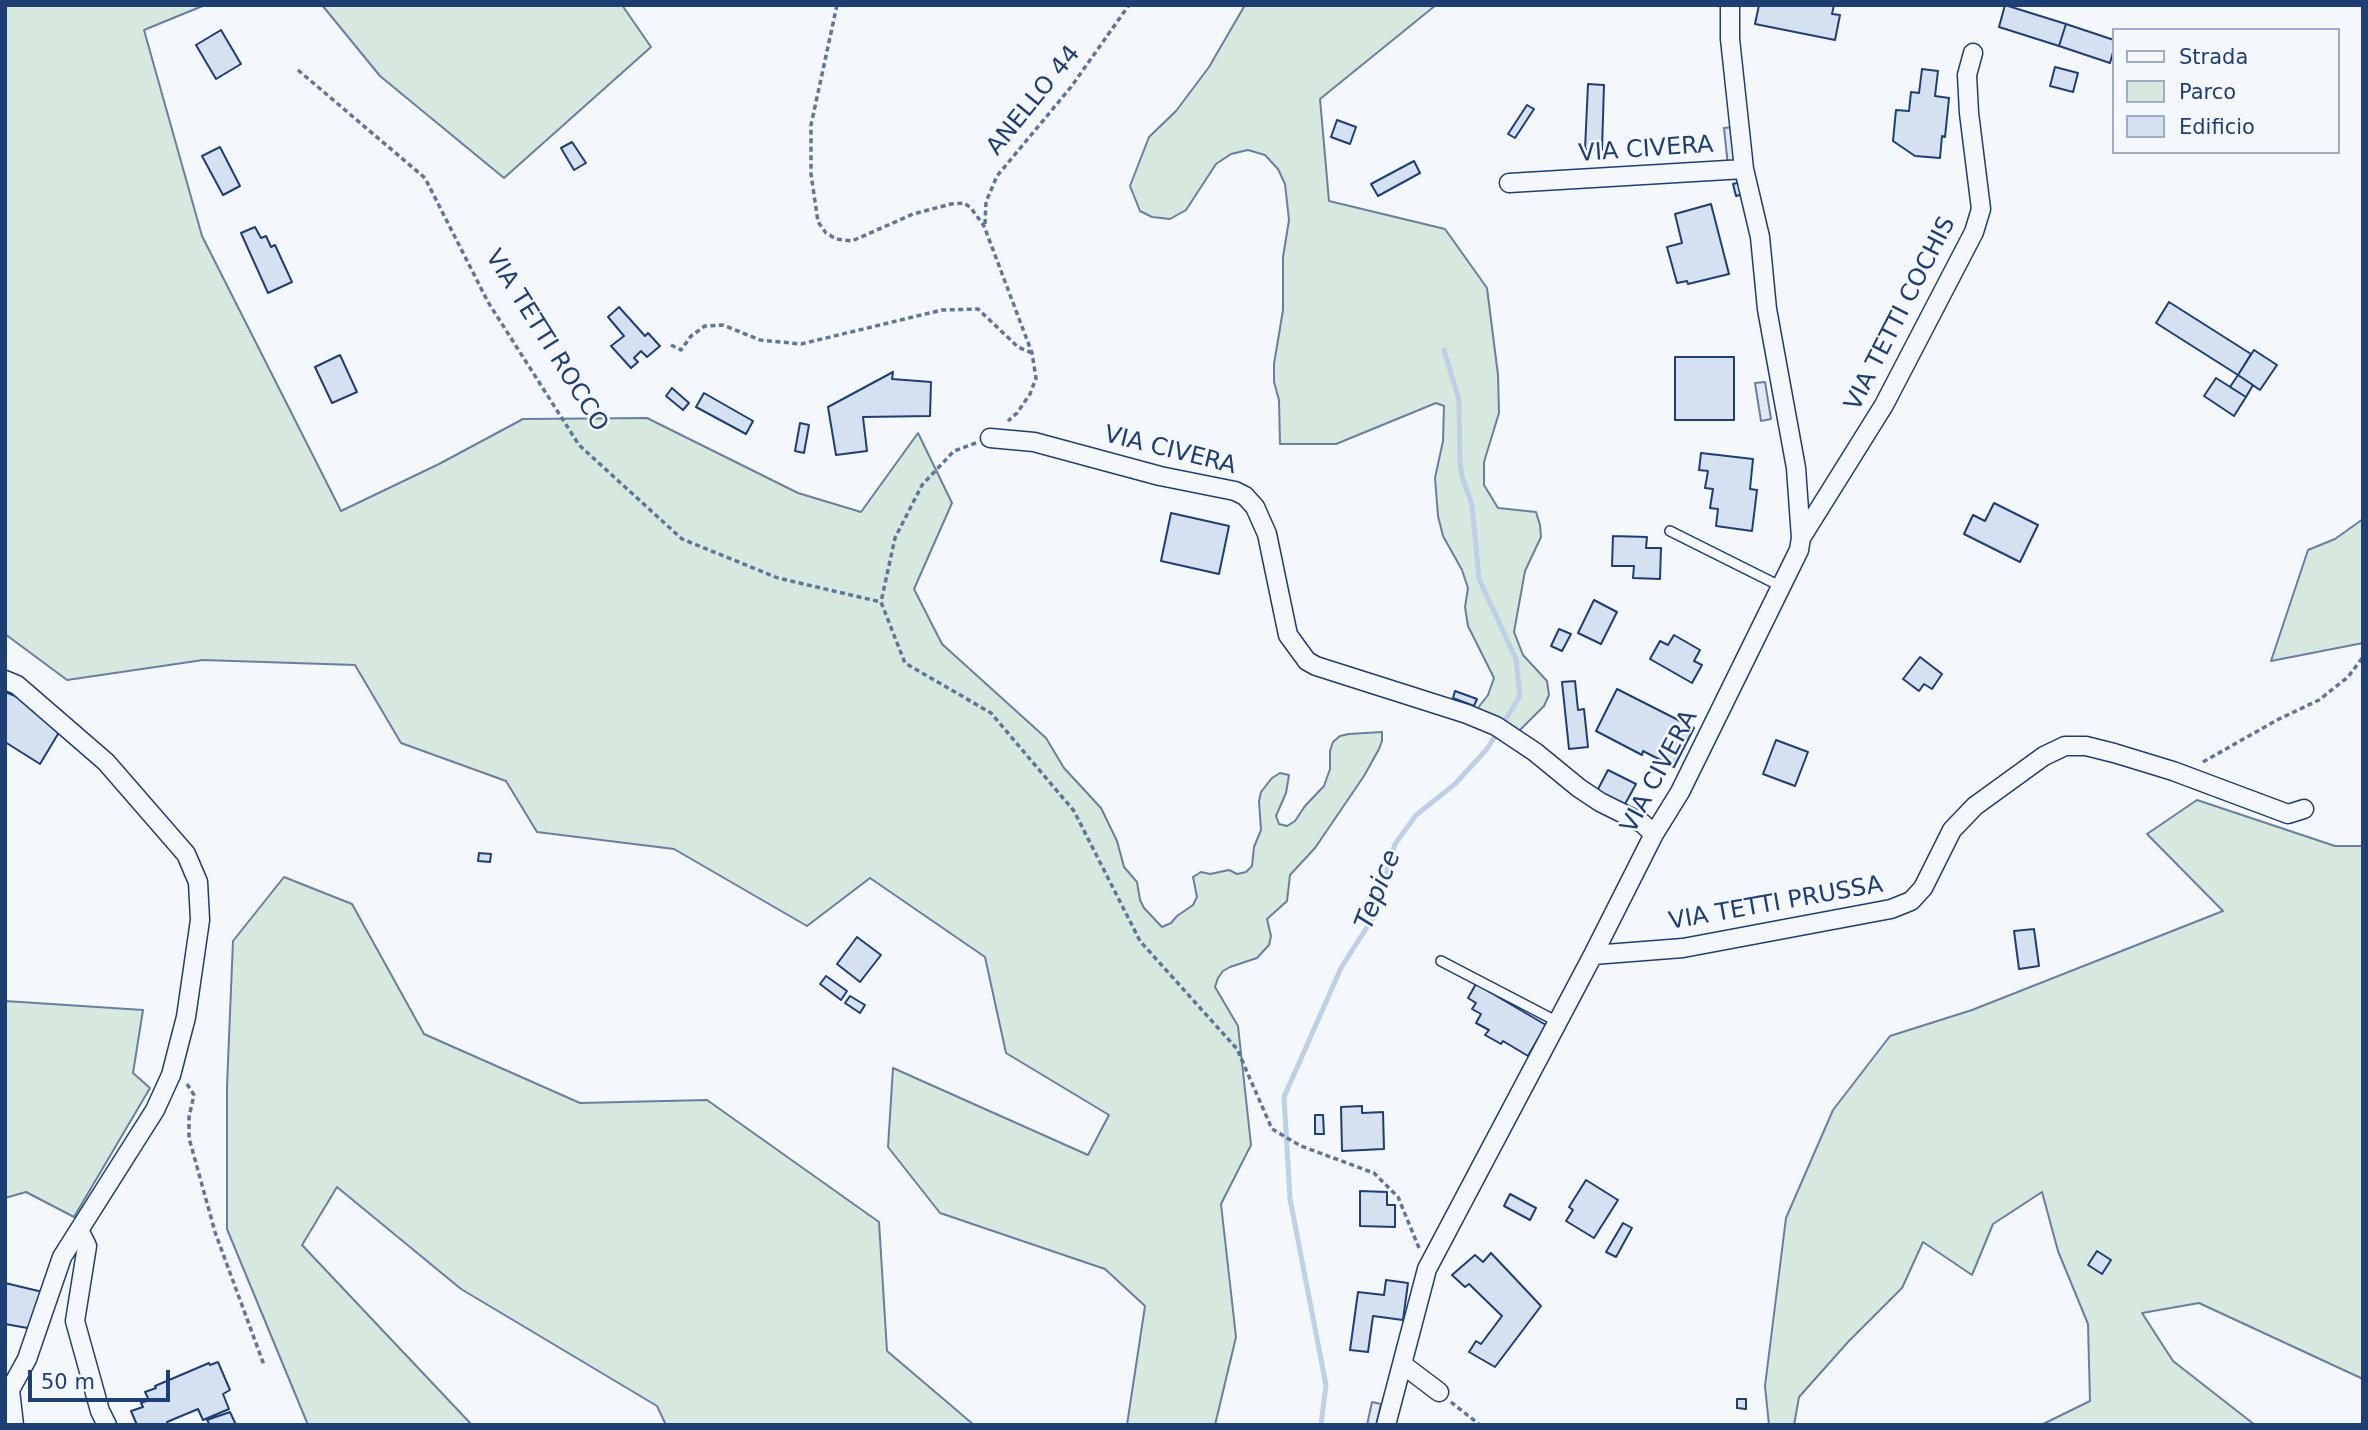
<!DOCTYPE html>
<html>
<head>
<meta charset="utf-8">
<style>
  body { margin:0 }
  #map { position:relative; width:2368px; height:1430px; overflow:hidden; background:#f4f7fb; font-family:"DejaVu Sans",sans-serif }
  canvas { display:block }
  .frame { position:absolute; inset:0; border:7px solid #1d3f73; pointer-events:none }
  .legend { position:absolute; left:2112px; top:28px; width:228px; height:126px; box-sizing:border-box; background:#f4f7fb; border:2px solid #9eadc5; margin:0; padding:9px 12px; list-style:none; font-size:21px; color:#1d3f73 }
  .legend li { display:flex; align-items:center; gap:14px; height:35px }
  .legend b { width:35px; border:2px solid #9eadc5 }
  .scale { position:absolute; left:28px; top:1370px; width:142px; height:32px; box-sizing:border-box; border:4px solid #1d3f73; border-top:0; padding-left:9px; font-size:21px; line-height:24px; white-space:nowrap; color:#1d3f73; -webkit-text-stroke:5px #f4f7fb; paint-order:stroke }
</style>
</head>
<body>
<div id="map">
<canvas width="2368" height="1430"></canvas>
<div class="frame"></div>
<ul class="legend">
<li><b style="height:9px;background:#f4f7fb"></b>Strada</li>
<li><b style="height:19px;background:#d7e8df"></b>Parco</li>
<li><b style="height:19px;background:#d5e0f0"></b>Edificio</li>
</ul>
<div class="scale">50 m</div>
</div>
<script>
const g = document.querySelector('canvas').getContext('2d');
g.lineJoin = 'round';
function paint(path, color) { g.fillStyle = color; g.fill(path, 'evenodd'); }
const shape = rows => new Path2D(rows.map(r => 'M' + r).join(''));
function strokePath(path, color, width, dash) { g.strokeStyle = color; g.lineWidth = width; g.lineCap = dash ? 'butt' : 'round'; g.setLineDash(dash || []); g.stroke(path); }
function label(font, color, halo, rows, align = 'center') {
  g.font = font + ' "DejaVu Sans",sans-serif'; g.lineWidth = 5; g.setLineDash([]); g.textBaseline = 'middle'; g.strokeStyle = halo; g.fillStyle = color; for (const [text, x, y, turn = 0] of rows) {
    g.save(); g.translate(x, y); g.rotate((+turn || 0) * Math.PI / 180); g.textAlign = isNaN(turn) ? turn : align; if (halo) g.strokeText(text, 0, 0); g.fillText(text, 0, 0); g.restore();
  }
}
const green = shape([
  [5,5,205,5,144,30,202,236,341,511,439,464,523,419,647,418,798,493,861,512,918,433,952,503,914,589,942,644,1046,738,1064,768,1101,808,1117,841,1124,867,1137,882,1140,900,1144,908,1162,927,1171,923,1177,916,1193,905,1197,897,1193,877,1201,872,1210,874,1229,870,1237,874,1246,872,1252,866,1254,847,1261,830,1259,801,1261,792,1272,778,1280,773,1289,775,1286,793,1276,816,1279,824,1287,826,1295,821,1305,806,1324,786,1330,769,1330,751,1333,742,1340,736,1349,734,1382,732,1382,741,1379,749,1364,776,1315,848,1290,875,1287,901,1267,919,1271,936,1269,945,1257,958,1230,967,1223,971,1218,978,1215,987,1238,1026,1251,1145,1221,1204,1236,1337,1215,1425,1127,1425,1145,1306,1105,1269,940,1213,888,1147,893,1068,1088,1155,1109,1115,1006,1053,985,957,870,878,807,926,674,849,537,832,506,781,401,743,355,665,203,660,67,680,5,634,5,5],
  [322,5,622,5,651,47,504,178,380,76,322,5],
  [1245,5,1436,5,1320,99,1329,201,1445,229,1487,288,1498,375,1499,413,1484,462,1484,485,1498,508,1536,512,1540,525,1541,537,1525,571,1514,632,1523,655,1547,681,1549,695,1544,706,1518,732,1477,709,1488,695,1494,678,1468,626,1465,607,1468,588,1462,570,1443,536,1438,516,1435,478,1443,441,1444,406,1436,403,1336,444,1280,444,1279,400,1274,382,1274,364,1283,310,1283,257,1289,220,1285,184,1278,169,1265,155,1248,150,1231,154,1216,164,1186,210,1170,219,1152,217,1140,211,1130,186,1149,137,1176,111,1209,67,1245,5],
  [2363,519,2363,643,2271,661,2308,550,2335,539,2363,519],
  [2197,800,2335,846,2363,846,2363,1379,2199,1303,2142,1313,2173,1361,2255,1425,2041,1425,2090,1401,2088,1324,2058,1251,2042,1192,1993,1224,1972,1275,1923,1242,1902,1288,1848,1342,1799,1397,1794,1425,1769,1425,1765,1386,1786,1218,1833,1110,1890,1036,1972,1010,2223,911,2147,834,2197,800],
  [284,877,352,904,424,1034,580,1103,707,1100,879,1222,887,1351,974,1425,666,1425,657,1406,461,1289,337,1187,302,1245,472,1425,308,1425,227,1229,227,1086,233,941,284,877],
  [5,1001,143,1010,133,1073,150,1088,74,1217,26,1192,5,1198,5,1001]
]);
paint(green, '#d7e8df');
strokePath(green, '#687fa3', 2);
const parking = shape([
  [1734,127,1739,165,1728,166,1724,128,1734,127],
  [1765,382,1771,419,1761,421,1755,383,1765,382],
  [1372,1402,1381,1404,1376,1425,1367,1425,1372,1402]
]);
paint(parking, '#e3e8f0');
strokePath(parking, '#687fa3', 2);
strokePath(shape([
  [1321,1425,1326,1385,1290,1199,1284,1097,1341,968,1374,916,1395,844,1416,815,1455,784,1487,749,1520,696,1516,659,1479,579,1472,505,1462,476,1460,464,1459,400,1444,350]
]), '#bed0e5', 5);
const building = shape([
  [1759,5,1834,5,1832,14,1840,15,1835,40,1755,24,1759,5],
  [2005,5,2066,24,2059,46,1999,27,2005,5],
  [2066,24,2114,40,2114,49,2110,63,2059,46,2066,24],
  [221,30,241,64,216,79,196,45,221,30],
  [2055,67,2078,73,2073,92,2050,86,2055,67],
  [1922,69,1938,71,1935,96,1949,98,1945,137,1942,136,1940,158,1915,156,1893,141,1896,110,1909,111,1911,92,1919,93,1922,69],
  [1588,84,1604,85,1602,150,1585,149,1588,84],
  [1527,105,1534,109,1515,138,1508,134,1527,105],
  [1337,120,1356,127,1350,144,1331,137,1337,120],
  [572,142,586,163,574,170,561,148,572,142],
  [220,147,240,186,223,195,202,156,220,147],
  [1414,161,1420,173,1378,196,1371,184,1414,161],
  [1745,181,1748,193,1736,196,1733,184,1745,181],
  [1711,204,1729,274,1688,284,1687,281,1677,283,1667,247,1682,243,1675,214,1711,204],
  [255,227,261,238,266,236,271,247,275,245,292,282,268,293,241,233,255,227],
  [2169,302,2251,354,2238,375,2156,323,2169,302],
  [619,307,645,336,648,333,660,346,647,357,641,351,634,358,638,362,631,368,611,346,624,336,608,317,619,307],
  [2254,350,2277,365,2260,390,2238,375,2254,350],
  [340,355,357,392,332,403,315,367,340,355],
  [1675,357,1734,357,1734,420,1675,420,1675,357],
  [893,372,892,379,931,382,930,416,863,417,867,451,836,455,828,407,893,372],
  [2238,375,2253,385,2246,397,2230,387,2238,375],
  [2216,378,2246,397,2234,416,2204,396,2216,378],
  [672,388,689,403,683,410,666,396,672,388],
  [704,393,753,421,746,434,696,407,704,393],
  [800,423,809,425,804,453,795,451,800,423],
  [1701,453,1753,459,1750,489,1757,490,1752,531,1716,526,1718,509,1710,508,1713,489,1705,488,1708,471,1699,470,1701,453],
  [1994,503,2038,525,2020,562,1964,534,1973,515,1985,521,1994,503],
  [1171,513,1229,526,1219,574,1161,561,1171,513],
  [1613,536,1647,537,1646,548,1661,548,1660,579,1633,578,1634,566,1612,566,1613,536],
  [1594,600,1617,612,1601,644,1578,633,1594,600],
  [1559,629,1571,634,1562,651,1551,646,1559,629],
  [1674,635,1700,650,1694,661,1702,665,1692,683,1650,659,1660,641,1668,645,1674,635],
  [1920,657,1942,674,1932,689,1924,684,1919,691,1903,679,1920,657],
  [1575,681,1578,710,1584,709,1588,747,1569,749,1562,682,1575,681],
  [1617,689,1694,728,1674,767,1643,751,1642,755,1596,731,1617,689],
  [1455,691,1477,699,1474,706,1453,698,1455,691],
  [5,692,23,699,61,729,40,764,5,742,5,692],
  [1776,740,1808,752,1795,786,1763,774,1776,740],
  [1608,770,1636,784,1624,806,1597,791,1608,770],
  [479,853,491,854,490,862,478,861,479,853],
  [2034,929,2039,966,2019,969,2014,931,2034,929],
  [857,937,881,955,860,982,837,964,857,937],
  [826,976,847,991,841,1000,820,984,826,976],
  [1476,984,1546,1025,1528,1056,1503,1041,1501,1044,1485,1035,1489,1030,1476,1023,1481,1014,1472,1009,1476,1003,1468,998,1476,984],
  [850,996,865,1005,860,1013,845,1003,850,996],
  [1362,1106,1362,1113,1383,1112,1384,1149,1342,1151,1341,1107,1362,1106],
  [1315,1115,1323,1115,1324,1134,1315,1134,1315,1115],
  [1586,1180,1618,1200,1594,1238,1566,1221,1573,1210,1569,1207,1586,1180],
  [1360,1191,1387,1192,1387,1205,1395,1205,1395,1227,1360,1226,1360,1191],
  [1510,1194,1536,1208,1530,1220,1504,1206,1510,1194],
  [1623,1223,1632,1228,1616,1257,1606,1252,1623,1223],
  [2097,1251,2111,1260,2102,1274,2088,1265,2097,1251],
  [1491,1253,1541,1306,1495,1367,1469,1352,1476,1341,1481,1344,1502,1316,1469,1284,1465,1287,1452,1275,1475,1255,1483,1262,1491,1253],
  [1386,1280,1408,1283,1403,1320,1373,1316,1368,1352,1350,1350,1358,1292,1384,1295,1386,1280],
  [5,1283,47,1293,33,1329,5,1324,5,1283],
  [218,1362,230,1390,223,1394,229,1409,203,1420,198,1409,167,1422,168,1425,137,1425,131,1411,143,1407,141,1403,149,1400,145,1392,156,1388,155,1386,209,1363,210,1365,218,1362],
  [1737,1399,1746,1399,1746,1409,1737,1408,1737,1399],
  [230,1412,236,1425,210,1425,207,1420,230,1412]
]);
paint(building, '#d5e0f0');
strokePath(building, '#1d3f73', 2);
const lane = shape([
  [1670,531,1782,587],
  [1441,961,1558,1022]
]);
const street = shape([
  [1509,183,1744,169],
  [990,438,1034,442,1160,476,1235,491,1245,496,1255,507,1267,534,1288,635,1307,661,1316,666,1467,714,1496,726,1535,752,1579,788,1600,802,1642,823,1654,834],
  [1801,538,1884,405,1974,232,1981,209,1969,113,1967,75,1973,53],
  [5,680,17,685,106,762,186,854,198,882,200,920,186,1017,171,1075,155,1110,62,1257,27,1359,10,1390,14,1425],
  [1593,955,1683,948,1891,909,1911,901,1923,888,1952,830,1975,806,2044,756,2065,746,2086,746,2114,753,2173,771,2288,814,2304,809],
  [79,1230,87,1246,75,1321,100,1411,107,1425],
  [1402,1364,1439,1392],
  [1386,1425,1427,1269,1593,955,1654,834,1680,792,1799,550,1801,538,1796,468,1767,309,1760,237,1744,169,1730,39,1730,5]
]);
strokePath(lane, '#1d3f73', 12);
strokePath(street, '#1d3f73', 21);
strokePath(shape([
  [837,5,811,125,811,174,818,222,826,233,836,239,852,241,913,214,951,204,964,203,971,208,984,226,1032,353,1036,378,1030,394,1017,413,1008,421],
  [298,70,425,178,488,302,579,445,682,539,778,578,881,602],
  [985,224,986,202,997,176,1071,87,1129,5],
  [671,345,681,350,691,336,705,326,723,325,760,340,801,344,942,310,978,309,1018,347,1032,353],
  [976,443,954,451,922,485,895,538,881,602,905,663,991,713,1074,811,1140,941,1237,1049,1272,1129,1301,1146,1374,1173,1398,1197,1419,1248],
  [2203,762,2277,720,2319,700,2348,677,2363,657],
  [187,1084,194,1095,189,1117,189,1138,215,1232,264,1365],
  [1451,1402,1480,1425]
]), '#5e769c', 3.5, [5, 3.5]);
strokePath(lane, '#f4f7fb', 9);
strokePath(street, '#f4f7fb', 18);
label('24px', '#1d3f73', '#f4f7fb', [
  ["ANELLO 44",1034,101,-51],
  ["VIA CIVERA",1646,150,-4],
  ["VIA TETTI COCHIS",1901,314,-63],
  ["VIA TETTI ROCCO",546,341,58],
  ["VIA CIVERA",1170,451,14],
  ["VIA CIVERA",1660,772,-62],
  ["VIA TETTI PRUSSA",1776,904,-10]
]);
label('italic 26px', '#1d3f73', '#f4f7fb', [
  ["Tepice",1379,890,-69]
]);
</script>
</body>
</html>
